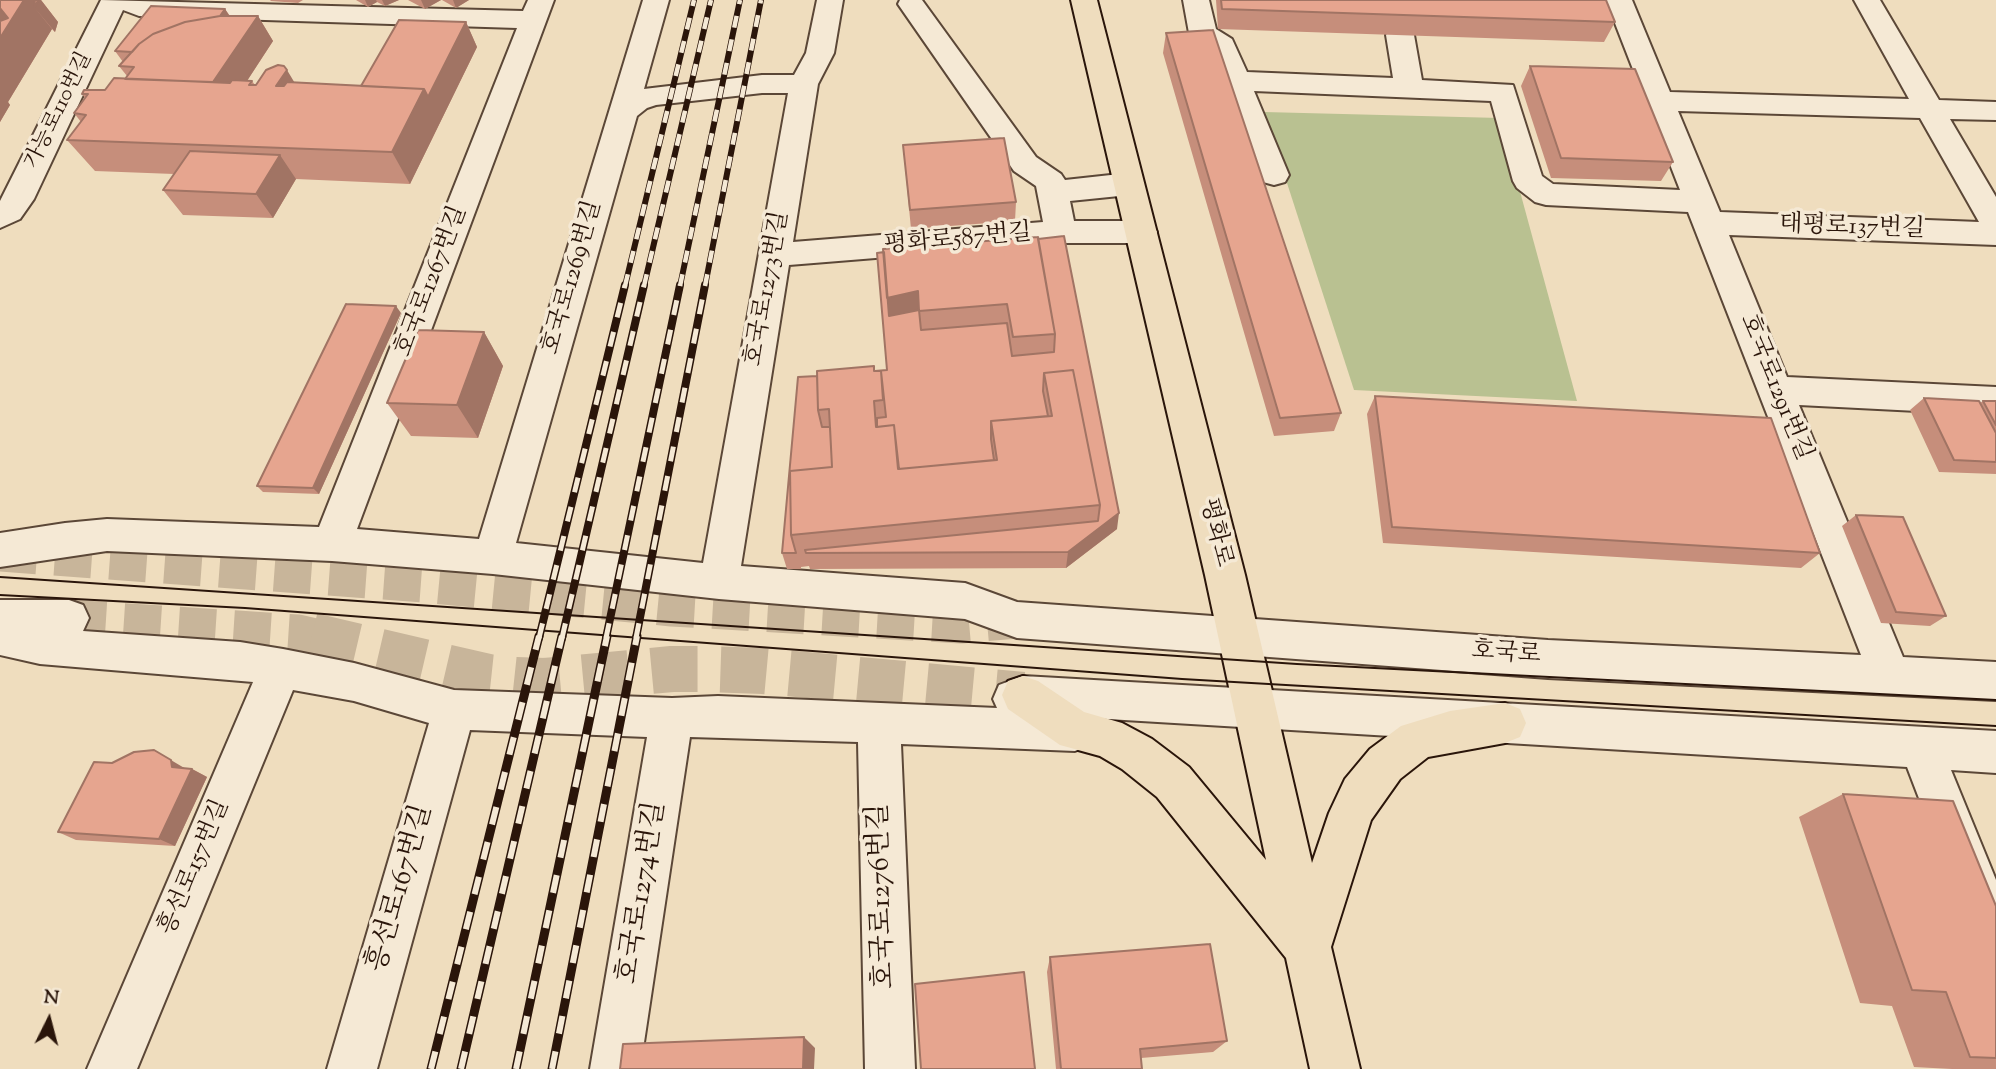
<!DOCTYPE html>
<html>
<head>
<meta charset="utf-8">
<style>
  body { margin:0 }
  #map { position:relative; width:1996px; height:1069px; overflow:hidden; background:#efddbe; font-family:"Sorts Mill Goudy",serif }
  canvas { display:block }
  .north { position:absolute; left:14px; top:985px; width:70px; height:70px; -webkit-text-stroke:5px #f5e9d5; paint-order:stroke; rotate:6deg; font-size:19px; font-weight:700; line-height:28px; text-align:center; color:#2a150a }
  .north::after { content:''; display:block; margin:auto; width:24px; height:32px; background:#2a150a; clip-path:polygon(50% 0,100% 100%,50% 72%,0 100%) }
</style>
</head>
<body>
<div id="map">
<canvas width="1996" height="1069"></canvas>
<div class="north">N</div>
</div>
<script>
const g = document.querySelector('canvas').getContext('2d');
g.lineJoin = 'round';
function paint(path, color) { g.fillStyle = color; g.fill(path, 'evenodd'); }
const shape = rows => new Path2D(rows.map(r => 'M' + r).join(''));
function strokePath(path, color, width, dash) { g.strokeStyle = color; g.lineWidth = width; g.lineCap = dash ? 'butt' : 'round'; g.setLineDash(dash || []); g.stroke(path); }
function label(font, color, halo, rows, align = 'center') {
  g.font = font + ' "Sorts Mill Goudy","Noto Serif KR",serif'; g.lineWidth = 7; g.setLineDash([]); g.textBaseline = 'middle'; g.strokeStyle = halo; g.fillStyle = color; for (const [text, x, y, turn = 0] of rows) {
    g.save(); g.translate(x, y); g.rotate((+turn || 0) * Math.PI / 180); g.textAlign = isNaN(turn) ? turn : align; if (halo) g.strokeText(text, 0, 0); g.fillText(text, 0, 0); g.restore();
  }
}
paint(shape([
  [1264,112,1500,118,1577,401,1354,390]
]), '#b9c191');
strokePath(shape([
  [0,553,423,584,672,608,961,625,1017,620],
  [69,618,298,633,320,638]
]), '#c8b59a', 37, [37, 18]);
strokePath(shape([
  [312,636,488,677,516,680,545,681,672,669,704,669,763,671,1023,695]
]), '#c8b59a', 46, [46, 23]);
const minor = shape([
  [101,0,523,11,528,0,554,0,357,529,479,539,643,0,669,0,644,89,762,75,794,75,806,53,817,0,843,0,834,53,818,84,793,242,1043,222,1036,186,1014,171,898,4,900,0,922,0,1036,157,1061,174,1065,180,1129,173,1140,177,1144,184,1140,191,1129,195,1070,201,1074,221,1141,221,1152,224,1157,232,1152,240,1141,243,1061,243,789,265,741,566,965,583,1017,602,1548,640,1861,655,1688,212,1546,205,1535,202,1517,188,1513,181,1491,101,1254,91,1289,175,1285,182,1274,185,1263,182,1210,50,1189,33,1183,0,1209,0,1216,29,1232,39,1247,72,1393,78,1386,35,1390,29,1400,27,1410,29,1414,35,1422,80,1513,85,1542,176,1553,184,1680,190,1606,0,1632,0,1670,92,1909,99,1854,0,1880,0,1939,100,1996,102,1996,120,1950,119,1996,197,1996,245,1729,235,1787,377,1996,387,1996,415,1799,405,1903,657,1996,662,1996,700,1548,678,1017,638,965,619,719,599,493,574,332,561,107,551,0,567,0,533,65,523,107,519,319,527,517,28,139,16,123,10,34,199,20,219,0,228,0,201,101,0],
  [762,93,788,93,703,563,516,543,637,116,647,108,656,105,762,93],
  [1678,111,1920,118,1979,222,1720,212,1678,111],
  [0,600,69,600,83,605,89,618,83,631,240,642,283,649,354,663,454,690,672,698,718,696,997,708,993,699,999,685,1023,676,1996,731,1996,773,1951,770,1996,880,1996,962,1979,955,1907,767,1091,718,1096,731,1090,745,1075,751,901,744,915,1069,865,1069,858,742,690,737,640,1069,590,1069,647,737,470,730,377,1069,327,1069,429,723,354,701,293,690,137,1069,87,1069,253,682,40,664,0,655,0,600]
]);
const major = shape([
  [1071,0,1097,0,1245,575,1312,863,1329,813,1345,779,1370,749,1401,726,1450,711,1505,703,1520,709,1526,723,1520,737,1505,743,1428,757,1400,779,1371,820,1331,947,1360,1069,1310,1069,1286,958,1157,797,1122,769,1100,756,1060,745,1008,709,1002,695,1008,681,1023,676,1038,681,1084,712,1122,723,1152,739,1189,767,1266,860,1205,575,1071,0]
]);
strokePath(minor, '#5b4737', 4);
strokePath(major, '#2a150a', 4);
paint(minor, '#f5e9d5');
paint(major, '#efddbe');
strokePath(shape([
  [0,577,1297,664,1996,700],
  [0,595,245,608,1182,679,1996,726]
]), '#2a150a', 2);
const railFar2 = shape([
  [625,286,694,0],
  [644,286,711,0],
  [680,286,740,0],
  [705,286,761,0]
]);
const railFar1 = shape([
  [539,638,625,285],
  [562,638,644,285],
  [606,638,680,285],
  [636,638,705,285]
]);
const rail = shape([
  [431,1069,539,636],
  [461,1069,562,636],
  [516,1069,607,636],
  [552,1069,637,636]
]);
strokePath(railFar2, '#2a150a', 6);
strokePath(railFar1, '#2a150a', 8);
strokePath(rail, '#2a150a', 9);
strokePath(railFar2, '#f5e9d5', 4.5, [12]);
strokePath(railFar1, '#f5e9d5', 5, [15]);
strokePath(rail, '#f5e9d5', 6, [18]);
paint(shape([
  [0,0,41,0,58,22,55,32,52,29,8,102,10,105,0,122],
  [270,0,303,0,298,3,271,1],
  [356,0,399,0,385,6,377,2,368,7],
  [408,0,441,0,425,9],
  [442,0,469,0,456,8],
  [1216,0,1606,0,1615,22,1604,42,1218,29],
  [225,9,230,16,258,16,273,41,247,81,252,81,255,85,294,83,361,86,466,22,477,47,410,184,296,179,273,218,183,215,163,190,174,174,95,171,67,140,81,122,74,113,85,98,82,94,105,90,125,79,127,76,119,66,123,62,115,51],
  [1166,33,1341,413,1334,431,1274,436,1163,53],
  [1530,66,1673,162,1661,181,1551,178,1521,86],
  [903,145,1016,202,1015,221,911,229],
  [1038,237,1117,529,1066,568,810,569,809,566,801,567,801,569,787,569,782,553,817,376,874,366,875,371,887,370,877,253],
  [401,313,319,494,263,492,257,486],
  [484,332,503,366,478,438,411,436,387,403],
  [1375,396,1820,553,1801,568,1383,543,1367,414],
  [1924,398,1980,403,1983,401,1996,401,1996,474,1939,472,1910,410],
  [1856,515,1946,616,1930,626,1881,623,1842,526],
  [185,768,192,769,207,777,175,846,76,840,58,832],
  [1843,794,1996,906,1996,1069,1952,1069,1914,1067,1892,1006,1860,1003,1799,817],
  [1050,957,1227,1041,1213,1052,1141,1058,1142,1069,1056,1069,1047,972]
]), '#c68e7b');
paint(shape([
  [24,0,41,0,58,22,55,32,34,7,52,29,8,102,10,105,0,122,0,8],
  [365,0,376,0,377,2,368,7],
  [382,0,399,0,385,6],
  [421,0,441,0,425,9],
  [453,0,469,0,456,8],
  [225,9,234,23,135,52],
  [258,16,273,41,226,113,208,88],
  [466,22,477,47,410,184,392,152,424,89],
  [287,70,305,100,276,86],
  [280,155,296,179,273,218,256,194],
  [918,291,921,329,891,335,887,298],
  [396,306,401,313,319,494,313,488],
  [484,332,503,366,478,438,457,405],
  [1119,513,1117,529,1066,568,1068,552],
  [154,750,186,769,172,767],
  [192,769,207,777,175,846,159,839],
  [804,1037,815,1048,814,1069,803,1069]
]), '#a17464');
const building = shape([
  [0,0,24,0,0,38,0,21,8,18,0,8,0,0],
  [35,0,38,0,35,7,34,7,35,0],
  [1221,0,1606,0,1615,22,1222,9,1221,0],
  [151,6,225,9,220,16,185,22,153,34,139,44,132,52,115,51,151,6],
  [220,16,258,16,213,82,125,79,134,67,119,66,139,44,153,34,185,22,220,16],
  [399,20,466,22,428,97,424,89,361,86,399,20],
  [1213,30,1341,413,1280,418,1166,33,1213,30],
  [278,65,284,66,287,70,276,86,284,86,287,82,424,89,392,152,67,140,86,115,74,113,88,94,82,94,84,90,105,90,114,78,230,83,232,80,252,81,249,85,256,85,266,70,278,65],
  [1530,66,1635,69,1673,162,1561,158,1530,66],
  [1004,138,1016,202,910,210,903,145,1004,138],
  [190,151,280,155,256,194,163,190,190,151],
  [1064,236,1119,513,1068,552,806,553,805,550,1098,521,1100,505,1073,370,1044,373,1043,391,1048,416,991,421,991,439,994,460,899,469,894,425,877,427,877,418,886,417,881,371,875,371,887,370,877,253,884,252,889,316,919,310,921,330,1007,323,1012,356,1054,352,1055,334,1038,239,1064,236],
  [1038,237,1055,334,1013,337,1007,304,919,311,918,291,887,298,883,249,1038,237],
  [346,304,396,306,313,488,257,486,346,304],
  [418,330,484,332,457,405,387,403,418,330],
  [874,366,874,371,881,371,883,400,874,401,876,427,894,425,898,469,997,460,991,421,1052,416,1044,373,1073,370,1100,505,791,535,790,471,832,467,829,409,818,410,817,371,874,366],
  [817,376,818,410,822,427,830,427,832,467,790,471,791,535,796,553,782,553,798,377,817,376],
  [1375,396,1771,418,1820,553,1392,527,1375,396],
  [1924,398,1979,401,1996,433,1996,462,1954,460,1924,398],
  [1983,401,1996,401,1996,425,1983,401],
  [1856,515,1903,517,1946,616,1896,612,1856,515],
  [154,750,171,760,172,767,192,769,159,839,58,832,94,762,112,763,134,752,154,750],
  [1843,794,1953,801,1996,906,1996,1058,1970,1057,1946,992,1912,990,1843,794],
  [1210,944,1227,1041,1140,1049,1142,1069,1061,1069,1050,957,1210,944],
  [1024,972,1035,1069,921,1069,915,984,1024,972],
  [804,1037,803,1069,620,1069,623,1044,804,1037]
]);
paint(building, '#e6a58f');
strokePath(building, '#a17464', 2);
label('21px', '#2a150a', '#f5e9d5', [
  ["가능로110번길",60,111,-64]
]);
label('24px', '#2a150a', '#f5e9d5', [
  ["태평로137번길",1852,229,2],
  ["평화로587번길",958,241,-5],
  ["호국로1269번길",574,278,-74],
  ["호국로1267번길",433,282,-69],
  ["호국로1273번길",769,289,-80],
  ["호국로1291번길",1774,388,68],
  ["평화로",1214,533,76],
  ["호국로",1506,655,4],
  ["흥선로157번길",196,868,-67]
]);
label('28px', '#2a150a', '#f5e9d5', [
  ["흥선로167번길",402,889,-74],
  ["호국로1274번길",644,893,-81],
  ["호국로1276번길",884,896,-92]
]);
</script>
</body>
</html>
